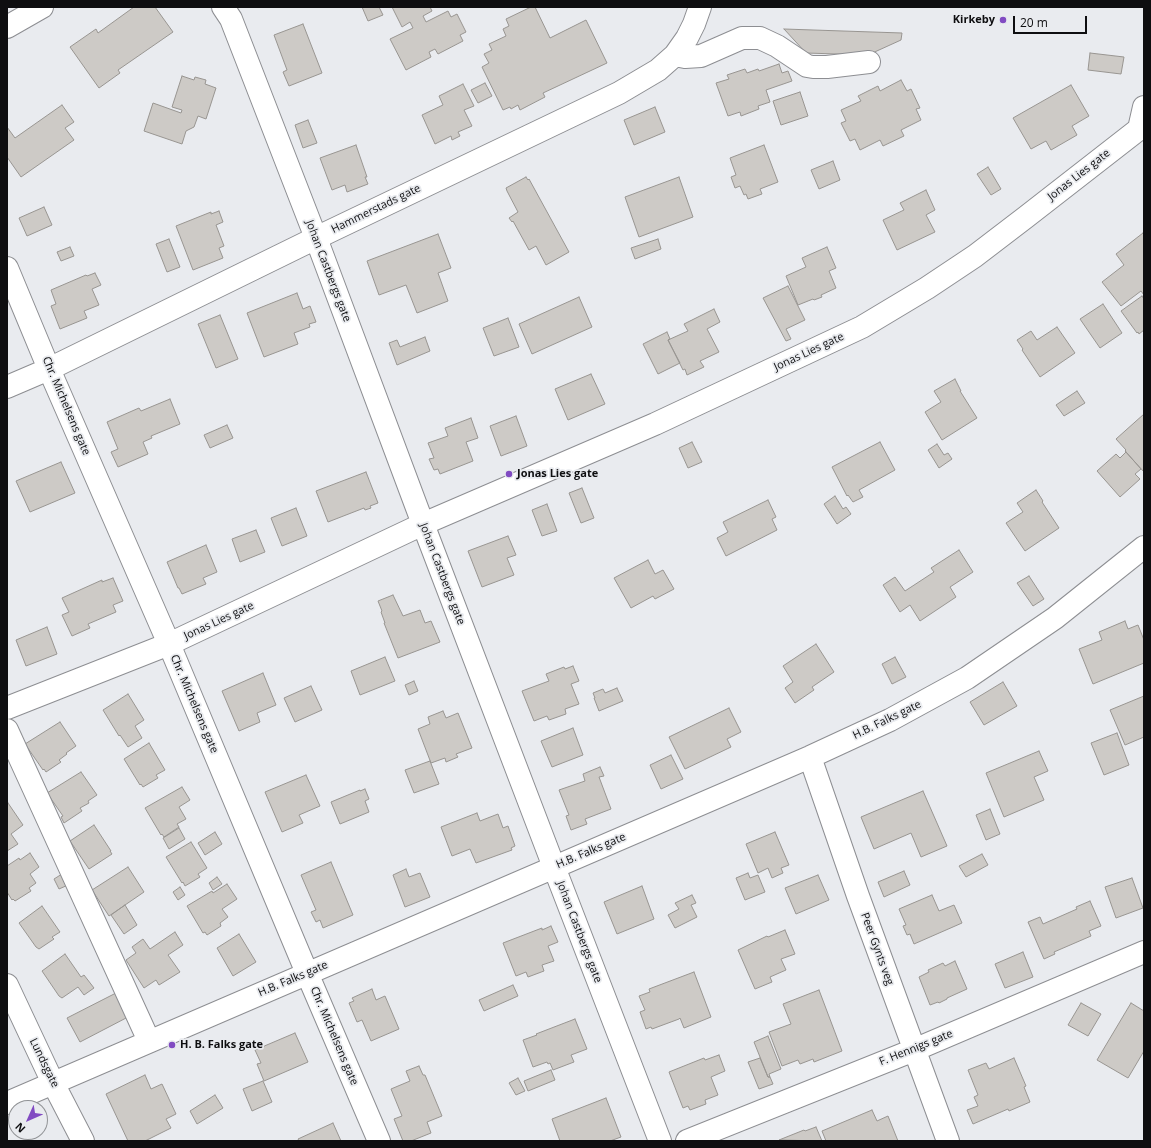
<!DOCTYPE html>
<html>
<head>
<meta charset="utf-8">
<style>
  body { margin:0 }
  #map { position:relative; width:1151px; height:1148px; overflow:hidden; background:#e9ebef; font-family:"Open Sans",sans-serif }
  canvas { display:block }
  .frame { position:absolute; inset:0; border:8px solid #0e0e10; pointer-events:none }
  .north { position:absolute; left:8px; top:1100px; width:40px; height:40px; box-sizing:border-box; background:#e9ebef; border:1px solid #919396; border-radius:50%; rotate:225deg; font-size:11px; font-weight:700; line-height:16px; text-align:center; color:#0e0e10 }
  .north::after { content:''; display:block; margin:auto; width:14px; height:18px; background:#814bc2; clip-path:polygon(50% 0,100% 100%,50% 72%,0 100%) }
  .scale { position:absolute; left:1013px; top:16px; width:74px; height:18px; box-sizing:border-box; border:2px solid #0e0e10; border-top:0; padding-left:5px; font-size:12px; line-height:14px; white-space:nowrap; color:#0e0e10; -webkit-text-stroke:3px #e9ebef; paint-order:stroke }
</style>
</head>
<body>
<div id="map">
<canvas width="1151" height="1148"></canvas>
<div class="frame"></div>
<div class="north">N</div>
<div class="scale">20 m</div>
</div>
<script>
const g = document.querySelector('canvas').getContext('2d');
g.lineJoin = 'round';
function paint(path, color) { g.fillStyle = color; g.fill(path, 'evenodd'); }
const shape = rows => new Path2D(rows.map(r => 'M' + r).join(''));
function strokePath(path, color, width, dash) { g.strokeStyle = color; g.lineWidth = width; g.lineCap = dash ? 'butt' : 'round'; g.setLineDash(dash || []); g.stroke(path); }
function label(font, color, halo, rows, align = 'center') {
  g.font = font + ' "Open Sans",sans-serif'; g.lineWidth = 3.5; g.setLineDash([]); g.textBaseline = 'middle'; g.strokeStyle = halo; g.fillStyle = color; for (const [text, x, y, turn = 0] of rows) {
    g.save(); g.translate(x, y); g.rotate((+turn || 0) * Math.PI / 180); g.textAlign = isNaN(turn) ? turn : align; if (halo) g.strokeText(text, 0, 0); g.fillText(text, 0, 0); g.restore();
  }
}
const building = shape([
  [134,7,155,7,173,32,118,70,120,73,99,88,70,47,96,29,98,33,134,7],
  [362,7,379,7,383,15,368,21,362,7],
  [392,7,430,7,432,11,423,16,426,22,448,11,451,17,457,14,466,32,460,35,463,41,438,54,435,49,429,52,431,57,406,70,390,39,413,28,410,22,402,27,392,7],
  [531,7,535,7,550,38,586,20,607,63,543,93,545,97,520,110,518,105,511,109,510,107,503,110,482,67,489,63,484,54,492,50,489,44,506,36,503,29,509,26,506,19,531,7],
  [303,24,322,73,289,86,283,72,287,70,274,35,303,24],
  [784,29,902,33,901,40,868,55,806,53,784,29],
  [1090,53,1124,57,1121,74,1088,70,1090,53],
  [779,64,782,73,788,71,792,81,766,90,770,102,758,106,759,109,741,116,740,112,728,116,716,83,729,79,727,75,745,69,747,73,758,69,759,71,779,64],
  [182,76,194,80,195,77,206,80,205,84,216,88,206,119,198,116,194,127,186,131,182,144,144,131,153,103,181,113,182,110,172,107,182,76],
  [901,80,907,91,911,89,920,108,916,109,921,120,901,130,904,136,883,146,880,140,860,150,855,139,850,141,841,123,846,121,841,110,861,101,858,96,878,86,880,91,901,80],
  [485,83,492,96,478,103,471,90,485,83],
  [463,84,474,106,464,110,472,126,458,132,460,136,452,140,451,136,435,144,422,115,443,105,439,96,463,84],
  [1071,85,1089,116,1072,126,1077,135,1051,150,1046,141,1031,149,1013,118,1071,85],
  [800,92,808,116,781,125,773,101,800,92],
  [62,105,74,122,65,128,74,140,21,177,7,157,7,127,15,138,62,105],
  [655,107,665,132,634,145,624,120,655,107],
  [308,120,317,143,303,148,295,125,308,120],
  [356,145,367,177,365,177,368,184,347,192,345,185,332,190,320,158,356,145],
  [764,145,778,182,760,189,762,194,748,199,746,194,744,195,740,186,735,188,731,177,736,175,730,158,764,145],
  [833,161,840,180,819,189,811,170,833,161],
  [988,167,1001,189,991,195,977,174,988,167],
  [526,177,528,180,529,179,569,252,546,265,536,246,529,250,513,221,512,222,509,218,518,212,507,191,506,188,526,177],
  [679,177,693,217,639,237,625,197,679,177],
  [926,190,935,210,926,215,935,232,897,250,883,220,904,210,900,203,926,190],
  [44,207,52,225,27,236,19,218,44,207],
  [219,211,223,222,216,225,224,246,219,248,223,258,193,270,176,226,211,212,211,214,219,211],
  [1143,233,1144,235,1144,295,1141,291,1121,306,1102,282,1124,265,1116,254,1143,233],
  [438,234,451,268,438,273,448,301,417,313,406,285,379,295,367,261,438,234],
  [169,239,180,267,167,272,156,244,169,239],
  [658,239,661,249,635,259,631,248,658,239],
  [70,247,74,256,61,261,57,252,70,247],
  [827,247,836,268,829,271,836,288,821,295,822,297,814,300,813,299,798,305,786,276,806,267,802,258,827,247],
  [95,273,101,285,92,289,99,305,84,311,87,318,60,329,51,306,56,304,51,290,86,275,87,276,95,273],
  [788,286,805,320,786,329,791,339,786,341,763,298,788,286],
  [297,293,303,309,310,306,316,322,309,324,310,327,294,333,298,344,264,357,247,313,297,293],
  [1142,296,1144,299,1144,330,1139,334,1138,332,1137,333,1121,311,1142,296],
  [579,297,592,327,532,354,519,324,579,297],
  [1103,304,1122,333,1100,348,1080,319,1103,304],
  [714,309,720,322,707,329,719,352,700,361,704,367,687,375,685,369,683,370,668,340,688,331,684,324,714,309],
  [220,315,238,359,216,368,198,324,220,315],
  [508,318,519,347,494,356,483,328,508,318],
  [1057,327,1075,353,1040,377,1022,350,1023,349,1017,340,1031,331,1037,340,1057,327],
  [667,332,670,339,668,340,680,363,658,374,643,344,667,332],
  [425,337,430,351,397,365,389,343,397,340,400,347,425,337],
  [591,374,605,404,568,420,555,389,591,374],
  [955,379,961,391,960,391,977,418,942,440,925,412,941,402,934,391,955,379],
  [1077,391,1085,403,1064,416,1056,405,1077,391],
  [170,399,180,424,151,436,152,438,143,442,148,454,118,467,111,452,118,449,107,422,139,408,141,411,170,399],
  [1144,414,1144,472,1125,451,1126,450,1116,439,1144,414],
  [516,416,527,446,501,456,490,426,516,416],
  [471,418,478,438,466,442,473,461,440,474,438,469,434,470,429,459,434,458,428,443,448,436,445,428,471,418],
  [227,425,233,438,210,448,204,435,227,425],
  [692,442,702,462,688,468,679,448,692,442],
  [880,442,895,470,859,490,863,497,853,502,848,495,847,496,832,467,880,442],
  [937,444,944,455,948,453,952,459,939,468,928,450,937,444],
  [1126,452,1141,469,1135,474,1140,479,1120,497,1097,471,1116,454,1120,458,1126,452],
  [61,462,75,493,30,512,16,481,61,462],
  [366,472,378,503,370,506,371,508,365,510,364,508,328,522,316,491,366,472],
  [582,488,594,518,581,523,569,493,582,488],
  [1036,490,1043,501,1042,502,1059,528,1025,551,1006,523,1023,512,1017,503,1036,490],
  [835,496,843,509,846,507,851,514,837,524,824,504,835,496],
  [768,500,776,517,772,519,777,530,726,556,717,538,728,532,723,522,768,500],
  [547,504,557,531,542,536,532,510,547,504],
  [296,508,307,536,282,546,271,518,296,508],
  [256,530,265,552,240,562,232,539,256,530],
  [508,536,516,555,507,558,514,575,482,587,468,551,508,536],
  [206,545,217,572,203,578,206,584,182,594,179,588,178,588,167,562,206,545],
  [959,550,973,572,950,587,956,597,920,621,910,605,900,612,883,585,895,577,905,591,934,572,931,568,959,550],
  [648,560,655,574,663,570,674,589,655,599,653,596,631,608,614,578,648,560],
  [1029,576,1044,599,1033,606,1017,583,1029,576],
  [113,578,123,601,113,605,116,612,88,624,90,628,72,636,62,615,69,612,62,598,102,580,102,582,113,578],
  [393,595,403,616,420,610,425,623,431,621,440,642,398,658,384,623,385,623,381,612,382,611,378,601,393,595],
  [1125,621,1128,629,1138,625,1144,640,1144,663,1093,684,1079,649,1102,640,1099,632,1125,621],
  [47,627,57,654,26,666,16,640,47,627],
  [816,644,834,672,812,687,814,690,795,703,785,688,793,682,783,666,816,644],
  [385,657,395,681,360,695,351,671,385,657],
  [895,657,906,677,892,684,882,664,895,657],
  [573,666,579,681,571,684,579,704,565,709,566,714,549,720,547,716,534,721,522,691,549,681,546,674,564,667,565,669,573,666],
  [263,673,276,705,257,713,260,722,239,731,222,691,263,673],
  [414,681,418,691,409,695,405,685,414,681],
  [1003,682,1017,706,984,725,970,702,1003,682],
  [311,686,322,710,295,722,284,698,311,686],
  [617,688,623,701,599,711,594,698,595,698,593,693,603,689,605,693,617,688],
  [128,694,144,720,135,726,142,738,128,747,120,735,119,736,103,710,128,694],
  [1144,696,1144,737,1125,745,1110,710,1144,696],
  [729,708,741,732,727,739,731,747,685,769,669,737,729,708],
  [443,711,446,718,458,713,472,748,456,754,458,757,446,762,445,758,431,763,418,729,430,724,428,717,443,711],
  [60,722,76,746,66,753,67,754,59,760,61,762,46,772,44,769,43,770,25,744,60,722],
  [573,728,583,755,552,767,541,741,573,728],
  [1117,733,1129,765,1104,775,1091,743,1117,733],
  [149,743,165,770,156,775,158,778,143,787,141,784,140,785,124,759,149,743],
  [1039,751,1048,771,1034,777,1044,800,1004,817,986,773,1039,751],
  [671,755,683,779,661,789,650,765,671,755],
  [430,761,439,784,414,793,405,770,430,761],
  [600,767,604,776,599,777,611,809,585,819,587,824,571,830,566,816,569,815,559,790,585,781,583,774,600,767],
  [81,772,97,795,88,801,89,803,80,808,82,811,64,823,61,817,63,816,47,793,81,772],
  [306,775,320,806,299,815,303,823,282,832,265,792,306,775],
  [182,787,190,800,179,807,186,819,177,824,179,827,164,837,162,834,161,835,145,808,182,787],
  [365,789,369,799,365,801,369,812,340,824,331,802,360,790,360,791,365,789],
  [923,791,947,846,921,857,911,833,874,849,861,817,923,791],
  [8,803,23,825,11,834,18,844,7,851,7,804,8,803],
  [990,809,1000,834,986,840,976,815,990,809],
  [477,813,480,821,498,814,503,828,508,826,515,846,511,848,512,850,476,863,470,849,452,856,441,827,477,813],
  [94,825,111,851,110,851,112,854,89,869,70,841,94,825],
  [179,828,185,839,169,849,163,838,179,828],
  [215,832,222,844,205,855,198,843,215,832],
  [775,832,789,865,781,868,783,873,772,878,768,868,758,873,746,844,775,832],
  [191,842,207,868,198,874,200,877,185,886,183,882,182,883,166,857,191,842],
  [30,853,39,867,30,874,36,883,29,888,31,891,15,901,13,899,12,900,7,892,7,866,19,858,20,860,30,853],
  [982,854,988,865,966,877,959,866,982,854],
  [331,862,353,915,323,928,320,920,316,922,311,912,316,910,301,875,331,862],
  [128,867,144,892,109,916,92,890,128,867],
  [406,869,409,877,420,873,430,897,405,907,393,875,406,869],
  [904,871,910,885,884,897,878,882,904,871],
  [748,873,750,878,758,875,765,892,745,900,736,878,748,873],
  [62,874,68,885,59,889,54,879,62,874],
  [818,875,829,900,796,914,785,888,818,875],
  [217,877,222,884,213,890,209,883,217,877],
  [1132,878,1143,908,1116,918,1105,887,1132,878],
  [227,884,237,899,222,909,228,917,220,923,221,926,207,935,205,932,203,933,187,906,212,891,213,893,227,884],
  [642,886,654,919,617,934,604,902,642,886],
  [180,887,185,895,178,900,173,892,180,887],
  [692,895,696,903,691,905,697,917,675,928,668,915,679,909,675,903,692,895],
  [932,895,939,911,954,905,962,923,914,944,910,934,907,935,903,926,906,925,899,909,932,895],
  [1090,901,1101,926,1089,931,1091,936,1054,952,1055,954,1044,959,1028,922,1040,917,1043,924,1077,909,1076,907,1090,901],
  [125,905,137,925,124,934,111,915,125,905],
  [42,906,60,932,52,937,54,939,39,949,36,947,19,923,42,906],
  [551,926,558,942,548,946,554,961,542,965,544,971,528,977,526,972,516,976,503,943,542,928,542,930,551,926],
  [785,930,795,954,781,959,786,970,770,977,772,982,755,989,738,950,767,936,768,937,785,930],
  [175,932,183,945,168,955,180,972,159,985,156,980,144,988,126,960,136,953,132,947,143,939,150,949,175,932],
  [239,934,256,962,233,976,217,948,239,934],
  [1023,952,1033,977,1005,988,995,964,1023,952],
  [65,954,81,977,84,975,94,988,84,995,78,987,62,998,59,996,42,971,65,954],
  [955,961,967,989,947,998,947,999,939,1003,938,1002,930,1005,919,977,929,972,928,970,943,963,945,966,955,961],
  [694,972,711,1017,684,1028,680,1018,679,1019,652,1029,651,1027,646,1029,640,1012,645,1010,639,996,650,992,649,989,694,972],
  [513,985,518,996,484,1011,479,1000,513,985],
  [372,989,376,1000,385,996,399,1029,371,1041,362,1020,357,1022,349,1003,354,1001,352,998,372,989],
  [819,990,842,1051,814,1062,813,1059,800,1064,798,1060,782,1066,769,1032,791,1024,783,1004,819,990],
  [116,993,128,1017,80,1042,67,1018,116,993],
  [1081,1003,1101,1014,1088,1036,1068,1025,1081,1003],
  [1131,1003,1144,1011,1144,1051,1128,1078,1097,1060,1131,1003],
  [575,1019,587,1049,571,1055,574,1062,553,1070,550,1063,548,1064,547,1062,533,1067,523,1040,537,1035,536,1034,575,1019],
  [295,1033,308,1062,264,1081,257,1064,261,1063,255,1050,295,1033],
  [768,1036,781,1069,769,1074,770,1077,768,1077,754,1042,768,1036],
  [719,1055,725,1071,711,1077,718,1095,705,1100,706,1104,690,1110,688,1106,683,1108,669,1072,704,1058,705,1060,719,1055],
  [760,1058,768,1077,770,1077,773,1084,759,1089,748,1062,760,1058],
  [1014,1058,1026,1086,1024,1087,1030,1102,1009,1111,1008,1109,973,1124,967,1110,978,1106,974,1097,978,1095,968,1070,986,1063,989,1069,1014,1058],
  [419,1066,423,1075,425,1075,442,1116,427,1122,431,1133,411,1141,403,1141,394,1119,402,1116,391,1089,410,1081,406,1071,419,1066],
  [551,1070,555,1080,528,1091,524,1081,551,1070],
  [145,1075,151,1089,162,1084,176,1114,166,1119,171,1128,145,1141,128,1141,106,1094,145,1075],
  [518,1078,525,1091,516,1095,509,1083,518,1078],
  [263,1081,272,1102,252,1111,243,1089,263,1081],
  [215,1095,223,1108,197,1124,190,1111,215,1095],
  [606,1098,621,1137,610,1141,560,1141,552,1119,606,1098],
  [872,1110,877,1121,888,1116,898,1141,826,1141,822,1131,872,1110],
  [333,1123,341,1141,299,1141,298,1139,333,1123],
  [816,1127,822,1141,779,1140,804,1130,805,1131,816,1127]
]);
paint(building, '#cdcac6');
strokePath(building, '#989591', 1);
const minor = shape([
  [223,7,231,19,316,238,423,524,554,867,660,1141],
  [7,27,42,7],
  [675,55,685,57,701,56,742,38,760,38,777,46,807,66,813,67,827,67,869,62],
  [7,268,49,369,169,644,307,973,379,1141],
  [7,387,49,369,316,238,619,93,658,70,675,55,687,38,694,24,700,7],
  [7,708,169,644,423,524,655,424,862,327,927,288,975,256,1026,217,1139,129,1144,107],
  [7,730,149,1041],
  [810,757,858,896,948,1141],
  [7,985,53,1083,83,1141],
  [7,1103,810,757,890,720,967,678,1055,618,1144,547],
  [687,1141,914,1050,1144,952]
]);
strokePath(minor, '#8d8e92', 24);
strokePath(minor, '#fff', 22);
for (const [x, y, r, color] of [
  [1003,20,4,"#814bc2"],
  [509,474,4,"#814bc2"],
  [172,1045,4,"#814bc2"]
]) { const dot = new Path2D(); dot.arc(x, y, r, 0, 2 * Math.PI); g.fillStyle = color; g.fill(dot); strokePath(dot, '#e9ebef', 1.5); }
label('bold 11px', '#0e0e10', '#e9ebef', [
  ["Kirkeby",995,20,"right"],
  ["Jonas Lies gate",517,474],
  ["H. B. Falks gate",180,1045]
], 'left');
label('11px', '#0e0e10', '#e9ebef', [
  ["Jonas Lies gate",1079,175,-38],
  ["Hammerstads gate",376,209,-26],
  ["Johan Castbergs gate",328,271,69],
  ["Jonas Lies gate",809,352,-25],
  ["Chr. Michelsens gate",66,406,67],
  ["Johan Castbergs gate",442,574,69],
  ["Jonas Lies gate",219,621,-25],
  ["Chr. Michelsens gate",194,704,67],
  ["H.B. Falks gate",887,720,-26],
  ["H.B. Falks gate",591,851,-23],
  ["Johan Castbergs gate",579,932,69],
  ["Peer Gynts veg",877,949,70],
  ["H.B. Falks gate",293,979,-23],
  ["Chr. Michelsens gate",334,1036,67],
  ["F. Hennigs gate",916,1048,-22],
  ["Lundsgate",44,1063,64]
]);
</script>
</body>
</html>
